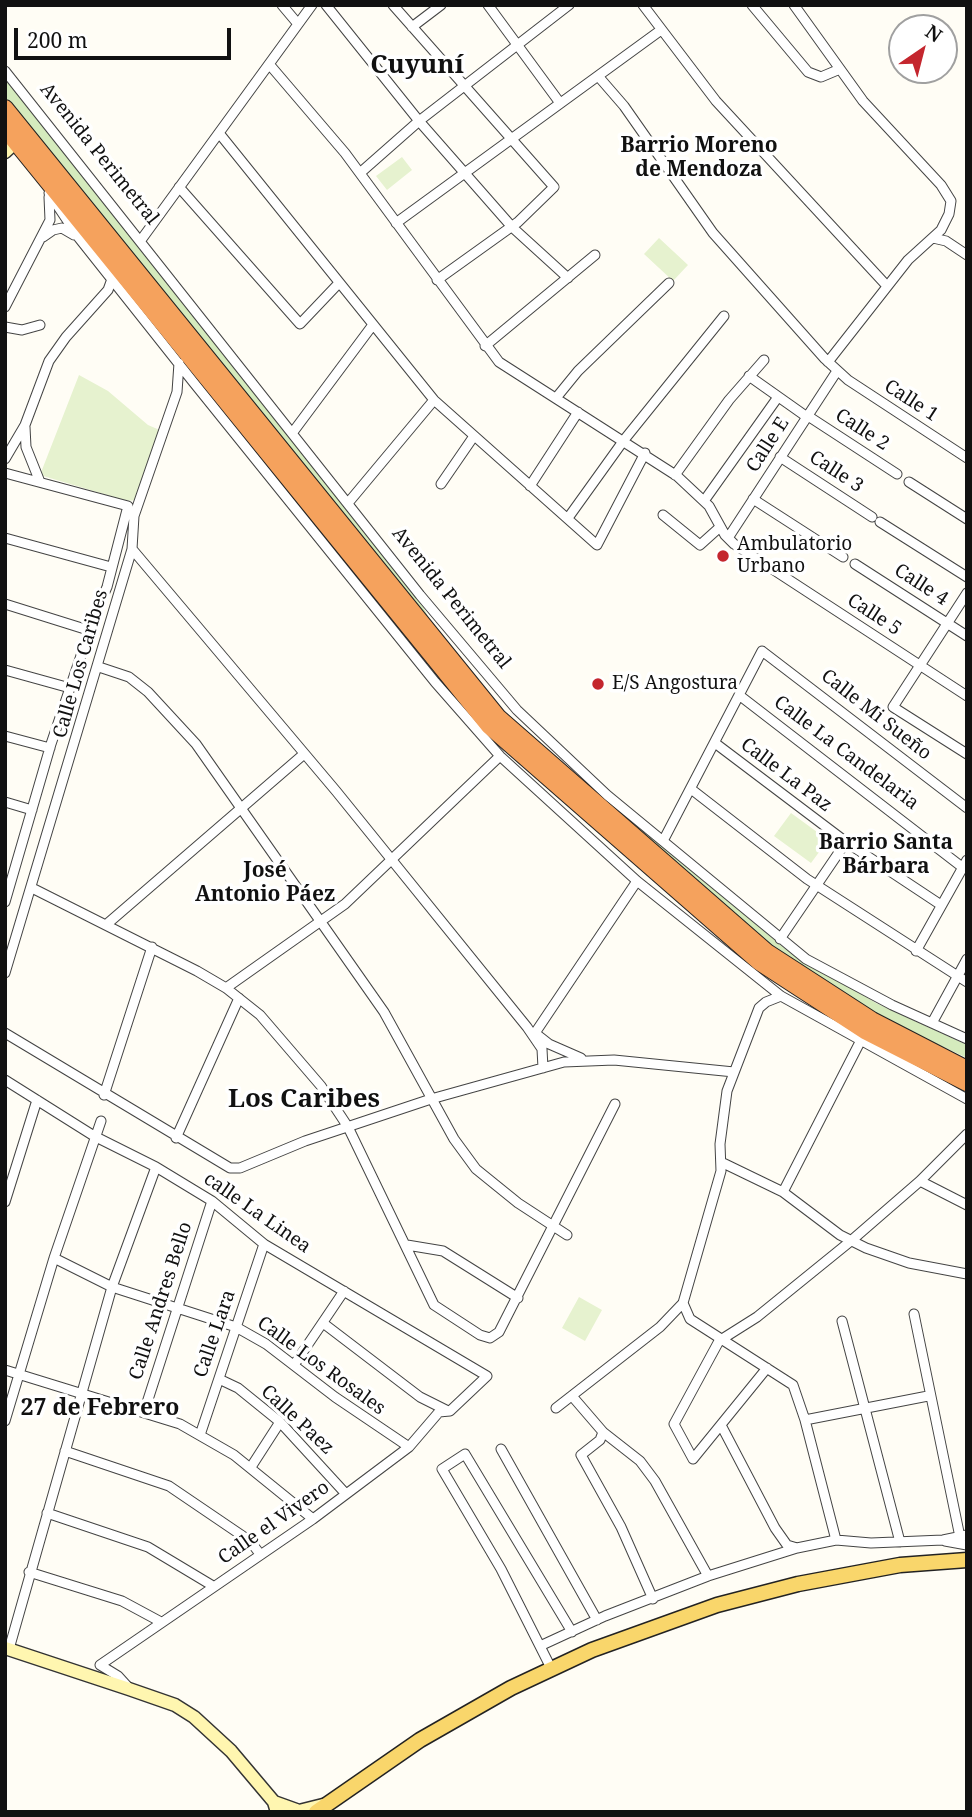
<!DOCTYPE html>
<html>
<head>
<meta charset="utf-8">
<style>
  body { margin:0 }
  #map { position:relative; width:972px; height:1817px; overflow:hidden; background:#fffdf5; font-family:"Noto Serif",serif }
  canvas { display:block }
  .frame { position:absolute; inset:0; border:7px solid #111; pointer-events:none }
  .north { position:absolute; left:888px; top:14px; width:70px; height:70px; box-sizing:border-box; background:#fff; border:2px solid #a0a0a0; border-radius:50%; rotate:35deg; font-size:19px; font-weight:700; line-height:28px; text-align:center; color:#111 }
  .north::after { content:''; display:block; margin:auto; width:24px; height:32px; background:#c4262e; clip-path:polygon(50% 0,100% 100%,50% 72%,0 100%) }
  .scale { position:absolute; left:14px; top:28px; width:217px; height:32px; box-sizing:border-box; border:4px solid #111; border-top:0; padding-left:9px; font-size:21px; line-height:24px; white-space:nowrap; color:#111; -webkit-text-stroke:5px #fff; paint-order:stroke }
</style>
</head>
<body>
<div id="map">
<canvas width="972" height="1817"></canvas>
<div class="frame"></div>
<div class="north">N</div>
<div class="scale">200 m</div>
</div>
<script>
const g = document.querySelector('canvas').getContext('2d');
g.lineJoin = 'round';
function paint(path, color) { g.fillStyle = color; g.fill(path, 'evenodd'); }
const shape = rows => new Path2D(rows.map(r => 'M' + r).join(''));
function strokePath(path, color, width, dash) { g.strokeStyle = color; g.lineWidth = width; g.lineCap = dash ? 'butt' : 'round'; g.setLineDash(dash || []); g.stroke(path); }
function label(font, color, halo, rows, align = 'center') {
  g.font = font + ' "Noto Serif",serif'; g.lineWidth = 7; g.setLineDash([]); g.textBaseline = 'middle'; g.strokeStyle = halo; g.fillStyle = color; for (const [text, x, y, turn = 0] of rows) {
    g.save(); g.translate(x, y); g.rotate((+turn || 0) * Math.PI / 180); g.textAlign = isNaN(turn) ? turn : align; if (halo) g.strokeText(text, 0, 0); g.fillText(text, 0, 0); g.restore();
  }
}
paint(shape([
  [5,79,306,452,418,597,432,624,5,98],
  [606,798,783,947,876,1003,967,1045,967,1058,880,1017,766,944,607,804]
]), '#d5ebbd');
paint(shape([
  [402,157,412,170,387,190,376,176],
  [659,238,688,265,673,281,644,254],
  [79,375,108,391,148,425,162,431,144,489,135,500,127,501,40,475],
  [791,813,828,840,811,863,774,836],
  [579,1297,602,1310,585,1341,562,1328]
]), '#e6f2cf');
const street = shape([
  [282,5,298,24],
  [326,5,419,121,512,227,568,278],
  [393,5,554,187,518,222,437,280],
  [488,5,560,103],
  [643,5,716,101,887,286],
  [752,5,808,72,821,77,840,69],
  [794,5,863,101,941,185,951,201,949,214,941,230,908,260,828,362],
  [412,27,441,5],
  [269,64,345,153,499,362,677,476,709,506,725,535,734,544,967,696],
  [5,71,420,595,517,710,607,795,806,959,892,1005,967,1039],
  [598,76,624,106,713,233,825,359,848,380,967,458],
  [219,133,434,400,597,545,645,453],
  [360,173,419,121,569,5],
  [179,187,300,324,339,283],
  [49,193,79,238,194,383,435,682,500,756,637,881,781,996,967,1099],
  [396,223,661,30],
  [43,237,53,230,62,228,74,235],
  [933,238,946,241,967,255],
  [141,240,312,5],
  [5,307,50,220,49,197],
  [5,327,22,330,40,325],
  [485,346,595,255],
  [749,376,807,417],
  [556,398,578,371,669,283],
  [808,416,897,474],
  [25,427,26,447,40,482],
  [293,432,372,326],
  [780,457,872,517],
  [5,459,25,425,49,361,66,337,108,290,112,279],
  [5,473,128,506,107,587,88,630],
  [675,475,729,400,764,360],
  [909,482,967,519],
  [441,484,474,436],
  [530,486,578,412],
  [753,499,843,557],
  [704,501,778,397],
  [348,503,434,400],
  [663,515,700,545,720,527],
  [568,518,624,440,724,316],
  [880,522,967,577],
  [5,538,111,567],
  [728,538,837,371],
  [132,549,336,791,527,1027,542,1049,543,1068],
  [855,564,967,636],
  [967,593,893,707,967,754],
  [5,604,88,630,88,635,51,744,5,902],
  [99,667,129,677,148,692,196,744,384,1012,454,1139,476,1169,518,1203,567,1235],
  [5,670,70,688],
  [739,695,962,867],
  [5,736,50,748],
  [715,743,846,842,941,905],
  [691,789,807,879,967,982],
  [5,802,32,810],
  [663,841,762,651,967,808],
  [32,888,197,971,226,988,260,1015,321,1086,348,1127,434,1305,480,1335,490,1338,499,1332,615,1104],
  [107,924,304,754],
  [780,939,846,842],
  [916,951,967,860],
  [5,973,132,549,134,516,177,392,179,363],
  [226,988,345,904,500,756],
  [932,1023,967,959],
  [5,1033,230,1168,240,1168,305,1141,431,1099,564,1062,614,1060,734,1072],
  [535,1033,637,881],
  [535,1033,549,1044,581,1058],
  [5,1080,94,1136,156,1167,212,1201,264,1244,487,1376,450,1411,439,1412,409,1447,313,1519,100,1665,118,1676,128,1687],
  [104,1095,152,947],
  [176,1138,239,998],
  [721,1162,783,1192,840,1235,866,1248,909,1263,967,1274],
  [920,1181,967,1205],
  [783,1192,860,1042],
  [5,1202,37,1100],
  [407,1245,443,1251,518,1298],
  [54,1258,112,1287,236,1327,266,1344,335,1397,409,1447],
  [683,1303,690,1319,793,1385,805,1420,836,1540],
  [914,1314,960,1537],
  [842,1321,900,1542],
  [323,1323,420,1397,446,1410],
  [294,1365,344,1291],
  [767,1368,693,1459,674,1424,719,1341,757,1317,852,1240,920,1181,967,1134],
  [5,1370,180,1424,234,1455,313,1519],
  [219,1379,238,1388,280,1422,346,1494],
  [572,1396,603,1432,640,1461,655,1481,708,1576],
  [556,1408,660,1327,683,1303,721,1171,720,1144,727,1091,759,1008,766,1002,781,996],
  [144,1412,212,1201],
  [805,1420,928,1396],
  [5,1421,54,1258,101,1121],
  [721,1425,775,1528,787,1545,797,1548],
  [603,1432,600,1440,581,1455,621,1527,653,1599],
  [200,1435,264,1244],
  [501,1449,597,1620],
  [65,1451,169,1486,250,1541,260,1554],
  [251,1467,280,1422],
  [47,1513,148,1547,213,1586],
  [945,1541,967,1545],
  [29,1572,122,1601,161,1622],
  [540,1646,605,1616,708,1576,797,1548,836,1540,871,1543,943,1540,967,1535],
  [9,1649,112,1287,156,1167],
  [551,1668,501,1569,442,1469,465,1454,572,1632]
]);
const secondary = shape([
  [5,152,16,142],
  [5,1648,129,1689,175,1705,194,1717,231,1751,274,1802,277,1812],
  [274,1802,299,1811,323,1805]
]);
const primary = shape([
  [316,1812,420,1740,511,1688,592,1650,717,1605,798,1584,900,1565,967,1560]
]);
const highway = shape([
  [5,108,498,717,767,952,872,1020,967,1069],
  [5,129,489,726,759,962,865,1031,967,1083]
]);
strokePath(street, '#444', 11);
strokePath(secondary, '#333', 15);
strokePath(primary, '#222', 17);
strokePath(highway, '#222', 18);
strokePath(street, '#fff', 9);
strokePath(secondary, '#fff6b0', 12);
strokePath(primary, '#f9d66b', 14);
strokePath(highway, '#f5a25d', 16);
for (const [x, y, r, color] of [
  [723,556,7,"#c4262e"],
  [598,684,7,"#c4262e"]
]) { const dot = new Path2D(); dot.arc(x, y, r, 0, 2 * Math.PI); g.fillStyle = color; g.fill(dot); strokePath(dot, '#fff', 2.5); }
label('19px', '#111', '#fff', [
  ["Avenida Perimetral",99,154,51],
  ["Calle 1",911,401,33],
  ["Calle 2",862,430,33],
  ["Calle E",768,445,-57],
  ["Calle 3",836,472,33],
  ["Calle 4",921,585,33],
  ["Avenida Perimetral",451,598,51],
  ["Calle 5",874,615,33],
  ["Calle Los Caribes",81,664,-74],
  ["Calle Mi Sueño",876,715,38],
  ["Calle La Candelaria",846,753,37],
  ["Calle La Paz",786,775,37],
  ["calle La Linea",257,1213,35],
  ["Calle Andres Bello",161,1301,-72],
  ["Calle Lara",215,1334,-71],
  ["Calle Los Rosales",321,1366,36],
  ["Calle Paez",297,1420,43],
  ["Calle el Vivero",274,1523,-35]
]);
label('19px', '#111', '#fff', [
  ["Ambulatorio",737,545],
  ["Urbano",737,567],
  ["E/S Angostura",612,684]
], 'left');
label('bold 21px', '#111', '#fff', [
  ["Barrio Moreno",699,146],
  ["de Mendoza",699,170],
  ["Barrio Santa",886,843],
  ["Bárbara",886,867],
  ["José",265,871],
  ["Antonio Páez",265,895]
]);
label('bold 23px', '#111', '#fff', [
  ["27 de Febrero",100,1408]
]);
label('bold 26px', '#111', '#fff', [
  ["Cuyuní",417,66],
  ["Los Caribes",304,1100]
]);
</script>
</body>
</html>
